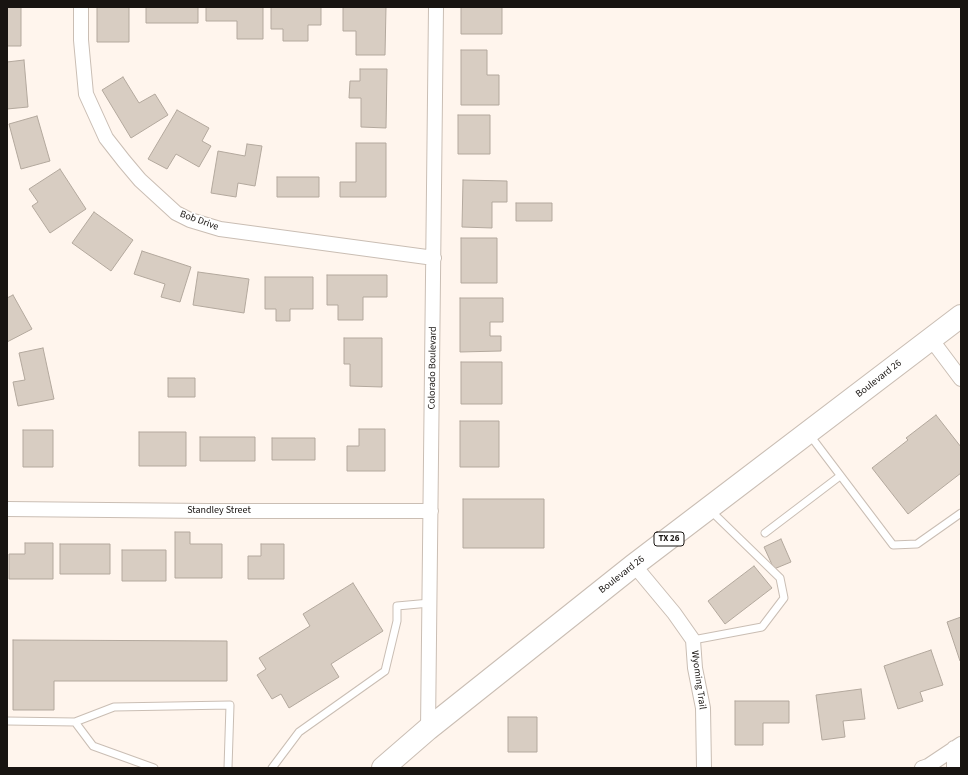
<!DOCTYPE html>
<html>
<head>
<meta charset="utf-8">
<style>
  body { margin:0 }
  #map { position:relative; width:968px; height:775px; overflow:hidden; background:#fff5ed; font-family:"Source Sans 3",sans-serif }
  canvas { display:block }
  .frame { position:absolute; inset:0; border:8px solid #181411; pointer-events:none }
</style>
</head>
<body>
<div id="map">
<canvas width="968" height="775"></canvas>
<div class="frame"></div>
</div>
<script>
const g = document.querySelector('canvas').getContext('2d');
g.lineJoin = 'round';
function paint(path, color) { g.fillStyle = color; g.fill(path, 'evenodd'); }
const shape = rows => new Path2D(rows.map(r => 'M' + r).join(''));
function strokePath(path, color, width, dash) { g.strokeStyle = color; g.lineWidth = width; g.lineCap = dash ? 'butt' : 'round'; g.setLineDash(dash || []); g.stroke(path); }
function label(font, color, halo, rows, align = 'center') {
  g.font = font + ' "Source Sans 3",sans-serif'; g.lineWidth = 3.5; g.setLineDash([]); g.textBaseline = 'middle'; g.strokeStyle = halo; g.fillStyle = color; for (const [text, x, y, turn = 0] of rows) {
    g.save(); g.translate(x, y); g.rotate((+turn || 0) * Math.PI / 180); g.textAlign = isNaN(turn) ? turn : align; if (halo) g.strokeText(text, 0, 0); g.fillText(text, 0, 0); g.restore();
  }
}
const building = shape([
  [7,7,21,7,21,46,7,46,7,7],
  [97,7,129,7,129,42,97,42,97,7],
  [146,7,198,7,198,23,146,23,146,7],
  [206,7,263,7,263,39,237,39,237,21,206,21,206,7],
  [271,7,321,7,321,25,308,25,308,41,283,41,283,29,271,29,271,7],
  [343,7,386,7,385,55,356,55,356,31,343,31,343,7],
  [461,7,502,7,502,34,461,34,461,7],
  [461,50,487,50,487,75,499,75,499,105,461,105,461,50],
  [24,60,28,107,7,109,7,62,24,60],
  [360,69,387,69,386,128,361,127,361,98,349,98,350,81,360,81,360,69],
  [123,77,139,103,155,94,168,115,131,138,102,90,123,77],
  [177,110,209,128,202,141,211,146,199,167,176,154,167,169,148,159,177,110],
  [458,115,490,115,490,154,458,154,458,115],
  [37,116,50,161,21,169,9,124,37,116],
  [356,143,386,143,386,197,340,197,340,182,356,182,356,143],
  [247,144,262,146,255,186,238,183,236,197,211,193,218,151,245,156,247,144],
  [60,169,86,209,50,233,32,206,38,202,29,189,60,169],
  [277,177,319,177,319,197,277,197,277,177],
  [463,180,507,181,507,202,492,202,492,228,462,227,463,180],
  [516,203,552,203,552,221,516,221,516,203],
  [94,212,133,240,111,271,72,243,94,212],
  [461,238,497,238,497,283,461,283,461,238],
  [142,251,191,267,180,302,161,297,165,284,134,274,142,251],
  [198,272,249,279,244,313,193,305,198,272],
  [327,275,387,275,387,297,363,297,363,320,338,320,338,305,327,305,327,275],
  [265,277,313,277,313,309,290,309,290,321,276,321,276,309,265,309,265,277],
  [13,295,32,329,7,342,7,298,13,295],
  [460,298,503,298,503,322,490,322,490,336,501,336,501,351,460,352,460,298],
  [344,338,382,338,382,387,350,386,350,364,344,364,344,338],
  [43,348,54,399,18,406,13,382,25,380,19,353,43,348],
  [461,362,502,362,502,404,461,404,461,362],
  [168,378,195,378,195,397,168,397,168,378],
  [936,415,961,447,961,473,908,514,872,468,908,440,906,438,936,415],
  [460,421,499,421,499,467,460,467,460,421],
  [359,429,385,429,385,471,347,471,347,446,359,446,359,429],
  [23,430,53,430,53,467,23,467,23,430],
  [139,432,186,432,186,466,139,466,139,432],
  [200,437,255,437,255,461,200,461,200,437],
  [272,438,315,438,315,460,272,460,272,438],
  [463,499,544,499,544,548,463,548,463,499],
  [175,532,190,532,190,544,222,544,222,578,175,578,175,532],
  [781,539,791,562,774,569,764,547,781,539],
  [25,543,53,543,53,579,9,579,9,554,25,554,25,543],
  [60,544,110,544,110,574,60,574,60,544],
  [261,544,284,544,284,579,248,579,248,556,261,556,261,544],
  [122,550,166,550,166,581,122,581,122,550],
  [754,566,772,588,725,624,708,601,754,566],
  [353,583,383,631,331,664,339,677,289,708,281,694,272,699,257,675,266,669,259,658,310,626,303,614,353,583],
  [961,617,961,660,960,661,947,622,961,617],
  [13,640,227,641,227,681,54,681,54,710,13,710,13,640],
  [931,650,943,685,920,692,923,701,898,709,884,666,931,650],
  [861,689,865,719,843,721,845,737,822,740,816,695,861,689],
  [735,701,789,701,789,723,763,723,763,745,735,745,735,701],
  [508,717,537,717,537,752,508,752,508,717]
]);
paint(building, '#d8cdc2');
strokePath(building, '#b3a89d', 1);
const lane = shape([
  [809,434,893,545,917,544,961,513],
  [765,533,840,476],
  [693,640,762,627,784,598,780,578,711,511],
  [7,721,75,722,114,707,230,705,228,768],
  [75,722,93,746,154,768],
  [272,768,299,732,385,671,397,621,397,606,430,603]
]);
const street = shape([
  [81,7,81,40,86,94,106,138,124,161,140,180,176,213,190,220,220,229,434,258],
  [931,339,961,379],
  [7,509,209,511,431,511],
  [634,565,674,613,693,640,695,668,703,708,704,768],
  [428,729,436,7],
  [922,768,928,766,961,744],
  [954,768,954,748]
]);
const primary = shape([
  [383,768,428,729,634,565,961,316]
]);
strokePath(lane, '#cabeb4', 9);
strokePath(street, '#cabeb4', 16);
strokePath(primary, '#cabeb4', 24);
strokePath(lane, '#fff', 7);
strokePath(street, '#fff', 14);
strokePath(primary, '#fff', 22);
for (const [x, y, w] of [
  [669,539,30]
]) { const box = new Path2D(); box.roundRect(x - w / 2, y - 7, w, 14, 3); g.fillStyle = '#fff'; g.fill(box); strokePath(box, '#181411', 1); }
label('bold 9px', '#181411', null, [
  ["TX 26",669,539]
]);
label('10px', '#181411', '#fff', [
  ["Bob Drive",199,221,20],
  ["Colorado Boulevard",433,368,-89],
  ["Boulevard 26",879,379,-38],
  ["Standley Street",219,511],
  ["Boulevard 26",622,575,-38],
  ["Wyoming Trail",698,680,82]
]);
</script>
</body>
</html>
